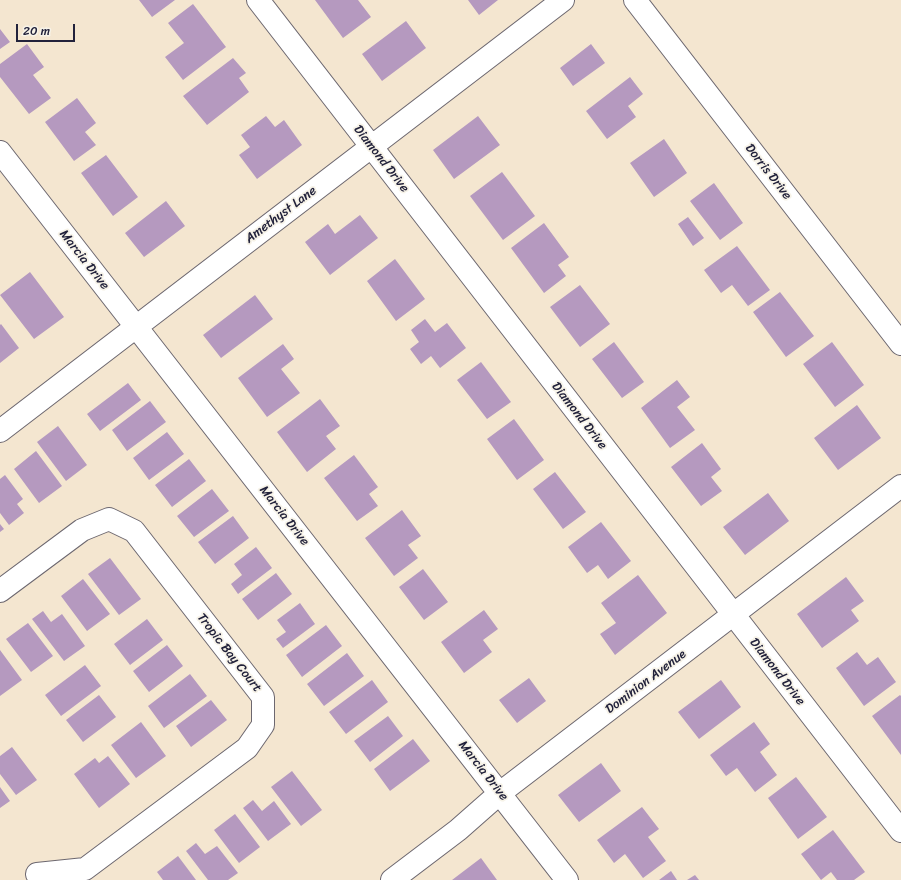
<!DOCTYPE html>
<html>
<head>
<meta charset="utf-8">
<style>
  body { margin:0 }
  #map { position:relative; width:901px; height:880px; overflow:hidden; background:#f4e6d0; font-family:Sriracha,sans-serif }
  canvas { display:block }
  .scale { position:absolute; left:16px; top:24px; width:59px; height:18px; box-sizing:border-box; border:2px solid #22223b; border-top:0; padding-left:5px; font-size:12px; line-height:14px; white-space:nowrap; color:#22223b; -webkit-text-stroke:3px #f7f3e8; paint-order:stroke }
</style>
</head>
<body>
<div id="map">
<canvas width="901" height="880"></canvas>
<div class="scale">20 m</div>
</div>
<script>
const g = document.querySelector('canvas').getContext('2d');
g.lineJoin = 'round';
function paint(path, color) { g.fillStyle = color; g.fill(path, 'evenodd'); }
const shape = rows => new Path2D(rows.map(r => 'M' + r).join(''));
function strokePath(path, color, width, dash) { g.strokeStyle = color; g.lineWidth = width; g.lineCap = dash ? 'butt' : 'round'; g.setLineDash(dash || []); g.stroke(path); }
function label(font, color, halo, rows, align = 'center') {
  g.font = font + ' Sriracha,sans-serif'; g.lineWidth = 3.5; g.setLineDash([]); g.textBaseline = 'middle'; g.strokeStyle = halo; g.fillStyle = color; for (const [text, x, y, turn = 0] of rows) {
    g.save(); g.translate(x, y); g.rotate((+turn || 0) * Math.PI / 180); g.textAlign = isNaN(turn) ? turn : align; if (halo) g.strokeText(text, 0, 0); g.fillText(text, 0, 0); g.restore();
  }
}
paint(shape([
  [139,0,175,0,152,17],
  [315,0,358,0,371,17,343,38],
  [468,0,498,0,479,15],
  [193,4,226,47,183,80,165,57,184,43,168,23],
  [406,21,426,48,382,81,362,54],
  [0,29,10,42,0,49],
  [27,44,44,67,33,75,51,98,29,114,0,77,0,64],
  [591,44,605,63,573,86,560,68],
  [233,58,246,73,239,78,249,92,207,125,183,96],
  [630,77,643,94,628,106,636,117,607,139,586,111],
  [77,98,96,123,85,132,96,145,74,161,45,122],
  [266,116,275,127,284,120,302,145,257,179,239,155,250,147,241,135],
  [478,116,500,145,454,179,433,150],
  [664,139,687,173,654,197,630,163],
  [106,155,138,197,113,216,81,173],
  [502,172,535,216,503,240,470,196],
  [714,183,743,223,720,240,690,201],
  [166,201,185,226,144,257,125,233],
  [360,215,378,238,330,275,305,242,328,224,335,234],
  [688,217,704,238,693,246,678,224],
  [544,223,569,257,558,265,566,276,544,293,511,248],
  [737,246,770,290,748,306,732,285,721,293,704,270],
  [395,259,425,299,396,321,367,281],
  [30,272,64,317,34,339,0,295],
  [580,285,610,324,580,347,550,307],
  [780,292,814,336,786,357,753,312],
  [255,295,273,319,221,358,203,335],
  [425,319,435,332,447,323,466,348,440,368,431,356,421,364,410,349,419,342,411,330],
  [1,324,19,348,0,363,0,325],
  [614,342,644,382,622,398,592,359],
  [832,342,864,385,835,407,803,364],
  [283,344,294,359,281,369,300,393,267,417,238,378],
  [481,362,511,402,487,419,457,380],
  [677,380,690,397,677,407,695,430,670,448,641,408],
  [128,383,141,400,100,431,87,414],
  [320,399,340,426,326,436,336,449,307,472,277,432],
  [150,401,166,422,127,451,112,430],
  [857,405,881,438,838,470,814,438],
  [514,419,544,460,517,480,487,439],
  [58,426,87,465,66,481,37,442],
  [167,432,184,454,149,480,133,458],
  [702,443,721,469,711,477,722,491,701,506,671,467],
  [36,451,62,486,39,503,14,469],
  [354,455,378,487,369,494,378,506,357,521,324,478],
  [189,459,206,481,172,507,155,485],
  [555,472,586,512,563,529,533,489],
  [5,475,23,499,17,504,24,513,9,525,0,513,0,479],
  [212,489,229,511,194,537,177,516],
  [768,493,789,521,745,555,723,527],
  [402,510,421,536,408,545,418,558,394,576,365,538],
  [233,516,249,538,215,564,198,542],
  [601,522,631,561,608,579,598,565,587,573,568,547],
  [0,524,4,529,0,532],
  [256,547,272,568,238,594,231,584,242,575,234,564],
  [110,558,141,599,119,615,88,574],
  [423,569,448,602,424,620,399,587],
  [276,573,292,594,258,620,242,599],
  [638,575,667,613,615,655,600,634,616,623,601,603],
  [846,577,864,601,851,610,859,621,822,648,797,614],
  [83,579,110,614,87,631,61,596],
  [300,603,315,624,283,648,276,639,286,632,277,620],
  [484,610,498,629,483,640,492,652,464,673,441,642],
  [43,611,51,622,62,614,85,646,64,661,32,619],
  [147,619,163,640,130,665,114,644],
  [28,623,53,656,31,672,6,639],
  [326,625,342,646,302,677,286,655],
  [167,645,183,666,149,692,133,671],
  [0,650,22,680,0,696],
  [857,652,867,665,878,657,896,682,864,706,836,668],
  [347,653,364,676,324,706,307,684],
  [85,665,101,686,61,716,45,695],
  [190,674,207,696,164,728,148,706],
  [529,678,546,701,517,723,499,700],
  [372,680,388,702,346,734,329,712],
  [721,680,741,707,699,739,678,712],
  [99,695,116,717,83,742,66,720],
  [900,695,901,696,901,755,872,716],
  [211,700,227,720,191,747,176,726],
  [388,716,403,736,370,762,354,741],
  [141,722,166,756,136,778,111,745],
  [754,722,770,744,760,752,777,775,755,792,737,768,726,776,710,755],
  [413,739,430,761,390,791,374,769],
  [12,747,37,780,16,795,0,774,0,756],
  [108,756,130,784,99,808,74,774,95,758,99,763],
  [601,763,621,791,579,822,558,795],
  [292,771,322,810,301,826,271,787],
  [796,777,827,817,798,839,768,798],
  [0,787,10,801,0,808],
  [253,800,262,811,274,801,291,824,268,841,243,808],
  [642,807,659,829,648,837,666,861,643,878,625,854,614,863,597,840],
  [235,814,260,847,239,863,214,830],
  [833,830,865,872,854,880,837,880,831,872,821,880,801,854],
  [196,843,205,854,217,846,238,873,228,880,208,880,186,851],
  [178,856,196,880,163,880,157,872],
  [481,858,497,880,452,880],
  [671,871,677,880,659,880],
  [695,875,699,880,687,880]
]), '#b599bf');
const minor = shape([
  [258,0,901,831],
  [635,0,901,344],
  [0,152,567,880],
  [0,431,563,0],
  [0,591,82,530,109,519,134,531,263,697,263,725,247,748,85,869,37,874],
  [392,880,458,830,500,793,901,486]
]);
strokePath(minor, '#6c676f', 24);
strokePath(minor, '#fff', 22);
label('13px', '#22223b', '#f7f3e8', [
  ["Diamond Drive",381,159,52],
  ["Dorris Drive",768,172,52],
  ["Amethyst Lane",281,215,-37],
  ["Marcia Drive",84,260,52],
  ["Diamond Drive",579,416,52],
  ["Marcia Drive",284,516,52],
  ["Tropic Bay Court",229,653,52],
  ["Diamond Drive",777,672,52],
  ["Dominion Avenue",646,682,-37],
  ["Marcia Drive",483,771,52]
]);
</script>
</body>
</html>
